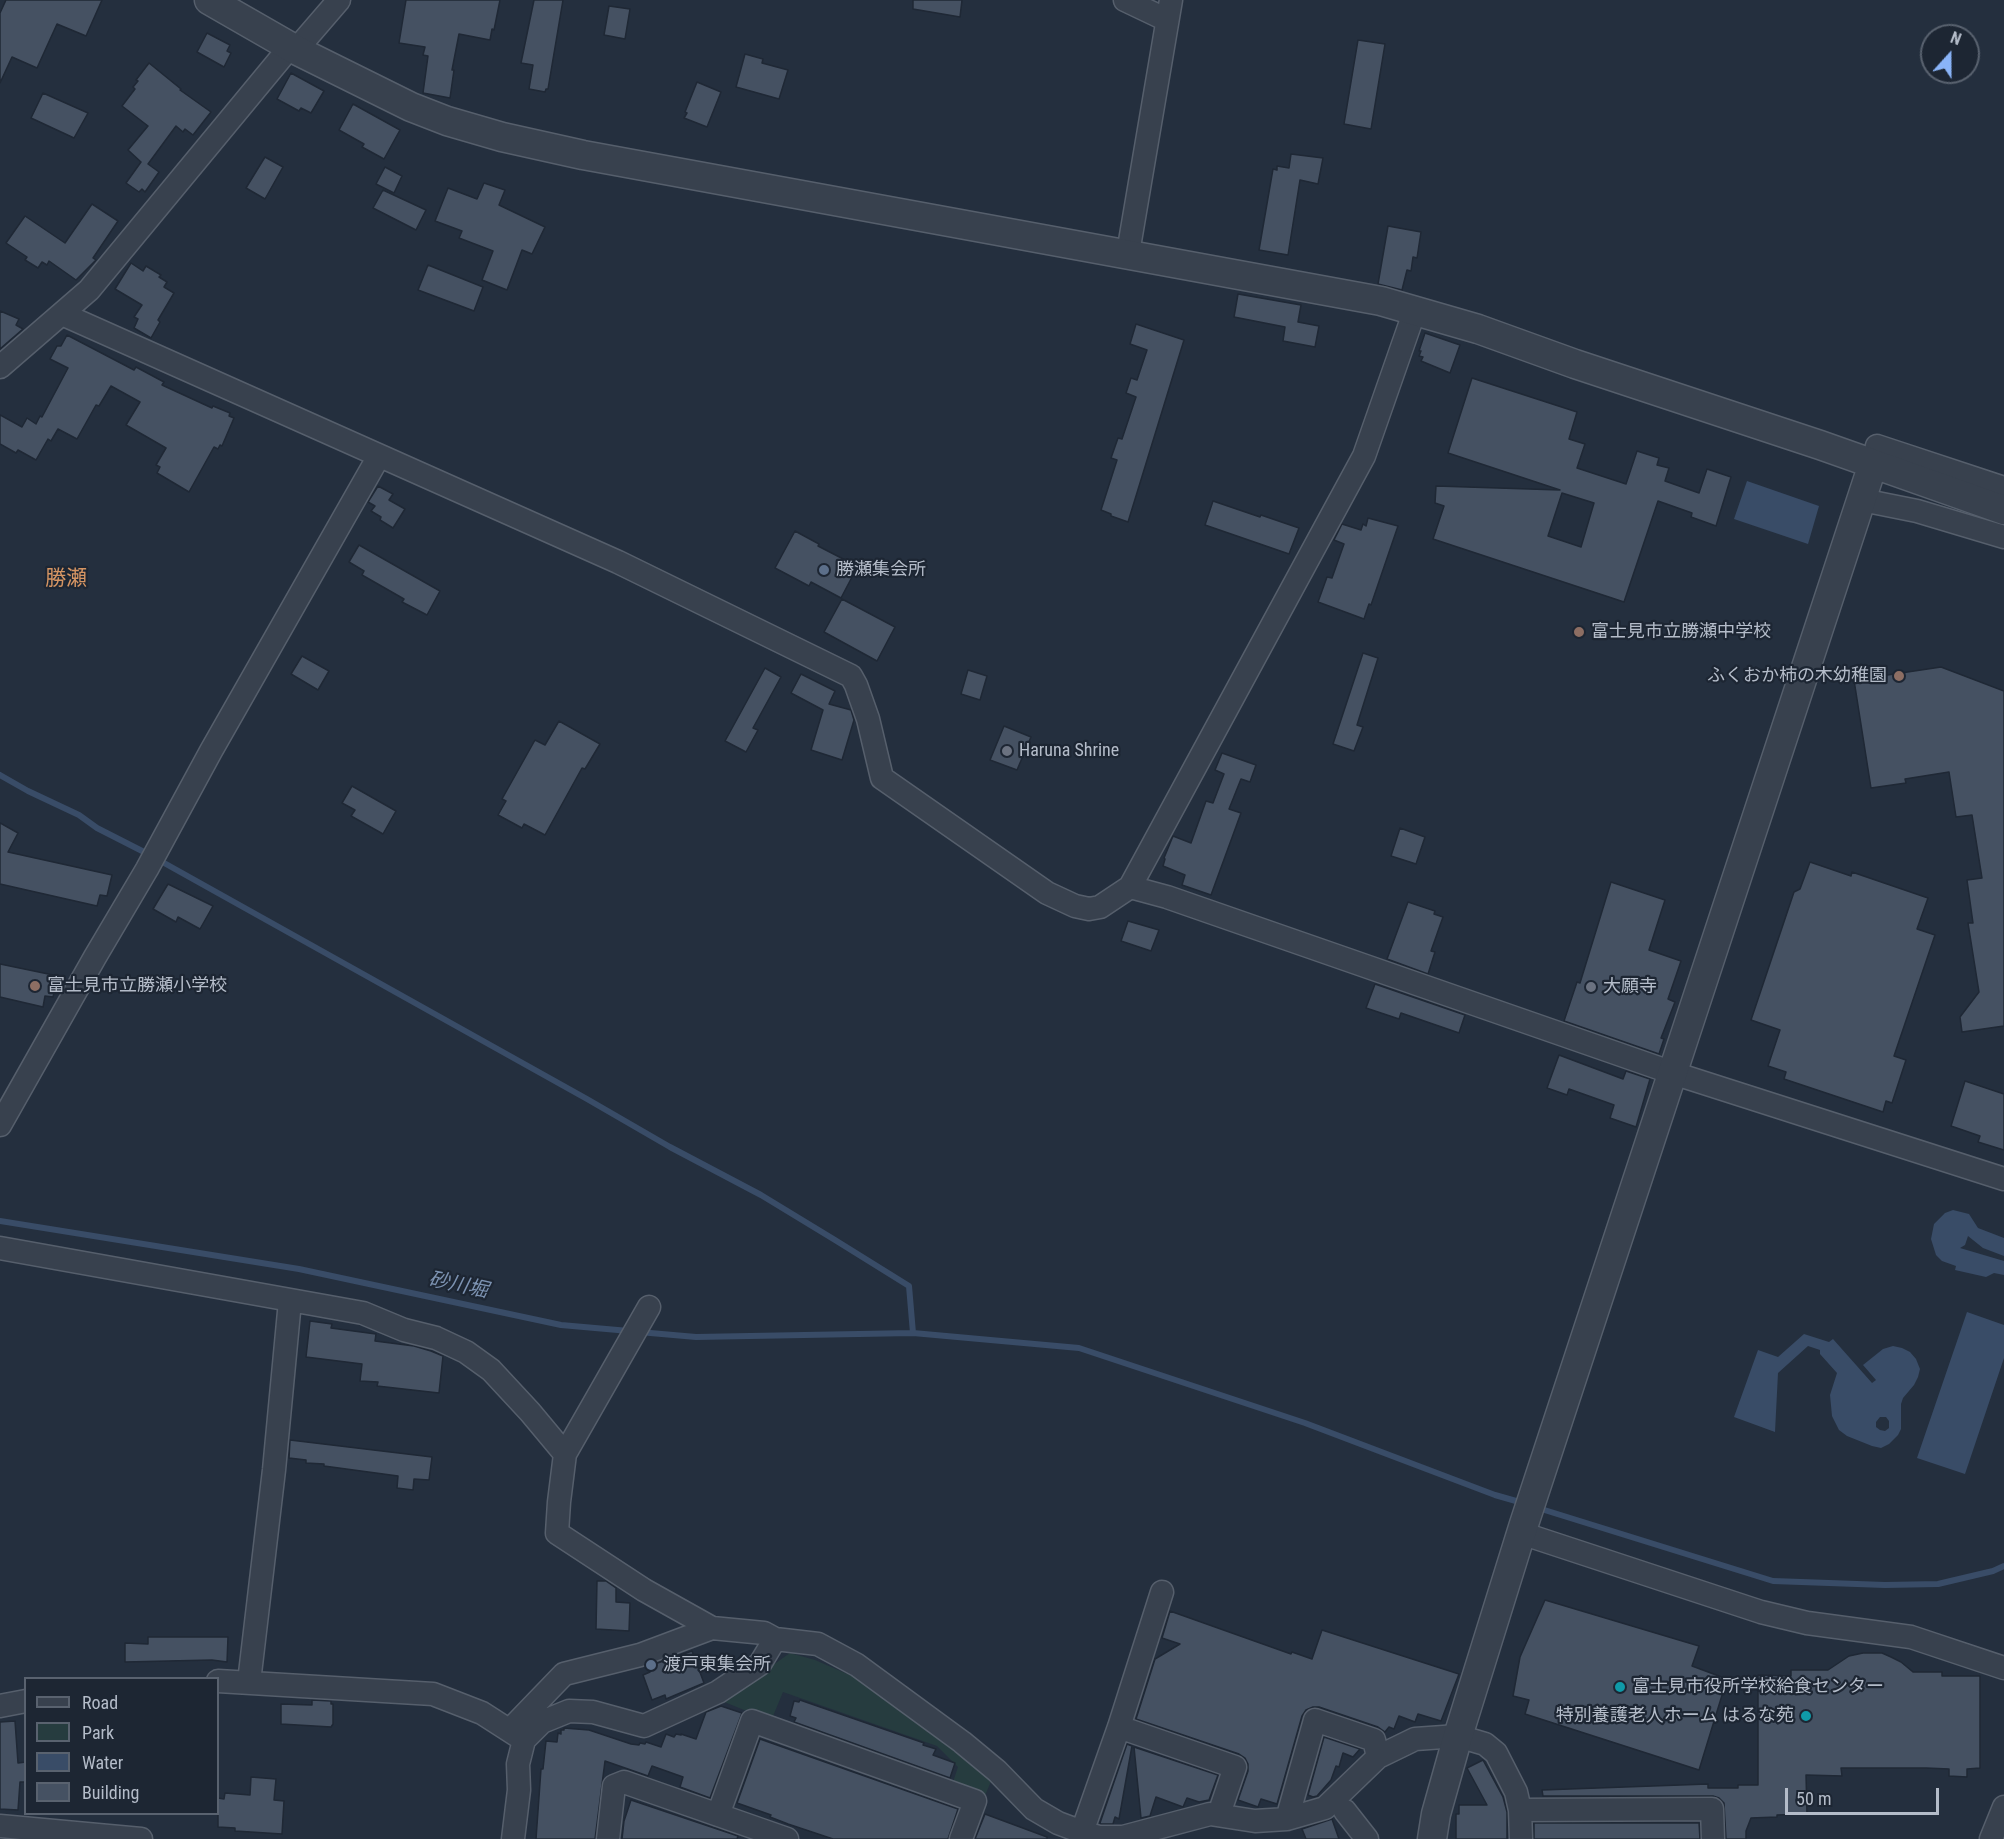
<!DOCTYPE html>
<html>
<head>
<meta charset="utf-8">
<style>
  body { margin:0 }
  #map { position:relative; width:2004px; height:1839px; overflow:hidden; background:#242f3e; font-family:"Roboto Condensed",sans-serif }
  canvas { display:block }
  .legend { position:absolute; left:24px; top:1677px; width:195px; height:138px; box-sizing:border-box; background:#1d2633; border:2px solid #59626f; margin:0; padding:8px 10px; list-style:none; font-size:18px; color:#b4bcc9 }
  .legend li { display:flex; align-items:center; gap:12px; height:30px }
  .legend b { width:30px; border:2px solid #59626f }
  .north { position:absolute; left:1920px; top:24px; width:60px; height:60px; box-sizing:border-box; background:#1d2633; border:2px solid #59626f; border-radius:50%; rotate:21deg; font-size:16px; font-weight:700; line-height:24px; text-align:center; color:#b4bcc9 }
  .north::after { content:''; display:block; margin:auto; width:21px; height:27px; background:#8ab4f8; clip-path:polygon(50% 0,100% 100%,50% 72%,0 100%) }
  .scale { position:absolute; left:1785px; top:1788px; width:154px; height:27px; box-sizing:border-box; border:3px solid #b4bcc9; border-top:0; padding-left:8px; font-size:18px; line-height:21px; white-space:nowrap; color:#b4bcc9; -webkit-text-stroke:4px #1d2633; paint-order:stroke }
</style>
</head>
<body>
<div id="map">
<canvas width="2004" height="1839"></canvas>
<ul class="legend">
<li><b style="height:8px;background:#38414e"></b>Road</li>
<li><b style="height:16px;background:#263c3f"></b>Park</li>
<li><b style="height:16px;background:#394c67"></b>Water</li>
<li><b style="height:16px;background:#455162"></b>Building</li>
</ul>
<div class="north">N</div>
<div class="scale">50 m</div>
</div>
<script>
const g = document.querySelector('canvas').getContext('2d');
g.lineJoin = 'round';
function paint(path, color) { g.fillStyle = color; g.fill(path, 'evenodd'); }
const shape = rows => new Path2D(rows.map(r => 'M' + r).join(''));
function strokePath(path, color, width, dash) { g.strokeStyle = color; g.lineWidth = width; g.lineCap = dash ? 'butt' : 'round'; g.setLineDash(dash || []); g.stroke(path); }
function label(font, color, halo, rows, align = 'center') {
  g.font = font + ' "Roboto Condensed","Noto Sans JP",sans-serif'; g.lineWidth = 4.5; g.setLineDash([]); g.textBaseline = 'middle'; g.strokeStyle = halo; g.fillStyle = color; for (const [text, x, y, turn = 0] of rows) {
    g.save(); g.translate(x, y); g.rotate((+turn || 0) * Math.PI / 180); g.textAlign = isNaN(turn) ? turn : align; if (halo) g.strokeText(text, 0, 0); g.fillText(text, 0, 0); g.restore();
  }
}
paint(shape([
  [790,1653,815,1660,859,1679,948,1744,992,1779,984,1798,952,1785,958,1767,937,1746,783,1692,771,1721,722,1701]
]), '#263c3f');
paint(shape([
  [1747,481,1819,506,1808,544,1734,519],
  [1953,1210,1969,1214,1978,1228,2004,1238,2004,1256,1983,1248,1968,1236,1965,1245,1960,1248,2004,1261,2004,1275,1994,1273,1986,1277,1955,1270,1956,1266,1942,1261,1936,1255,1931,1239,1934,1224,1945,1213],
  [1967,1312,2004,1325,2004,1358,1965,1474,1917,1458],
  [1804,1334,1829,1342,1833,1339,1872,1383,1876,1380,1863,1365,1883,1349,1893,1346,1902,1348,1910,1352,1916,1359,1920,1369,1918,1377,1914,1385,1903,1398,1901,1404,1901,1429,1898,1435,1889,1444,1881,1448,1872,1446,1847,1436,1839,1430,1832,1416,1830,1395,1837,1373,1820,1354,1820,1350,1808,1346,1778,1373,1775,1432,1734,1417,1758,1350,1778,1357],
  [1880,1417,1886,1417,1889,1421,1889,1428,1885,1431,1880,1430,1876,1427,1876,1422]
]), '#394c67');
strokePath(shape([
  [0,775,28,791,79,815,97,828,148,854],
  [157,859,587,1099,670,1147,761,1195,835,1240,909,1286,913,1333],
  [0,1221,299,1269,561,1325,629,1331],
  [639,1332,696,1337,913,1333,1079,1348,1305,1423,1495,1495,1523,1503],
  [1538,1508,1773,1581,1885,1585,1938,1584,1993,1571,2004,1566]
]), '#394c67', 6);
const building = shape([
  [6,0,102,0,86,36,57,24,37,68,12,57,0,83,0,13,6,0],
  [406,0,500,0,494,30,492,29,490,40,459,34,452,70,454,70,450,98,423,93,428,56,423,55,425,47,399,43,406,0],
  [534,0,563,0,548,89,546,89,545,92,529,89,533,65,521,63,534,0],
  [913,0,962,0,960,17,913,9,913,0],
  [609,6,630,9,625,39,604,35,609,6],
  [207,33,230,45,227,51,231,53,224,67,197,52,207,33],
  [1358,40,1385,44,1371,129,1344,124,1358,40],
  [745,54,763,59,762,63,788,70,779,99,736,87,745,54],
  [149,63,181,89,180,90,211,112,193,135,185,129,183,132,176,126,148,164,159,172,145,192,142,189,139,192,126,183,141,162,128,150,148,126,122,106,135,89,133,87,138,81,136,80,149,63],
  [291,73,324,91,311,113,301,108,299,111,277,99,291,73],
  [697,82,721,92,707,127,684,118,687,113,685,112,697,82],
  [43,93,88,113,74,138,31,118,43,93],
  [353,104,400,130,384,159,362,147,364,144,339,130,353,104],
  [1291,154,1323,158,1318,184,1300,180,1288,255,1259,250,1273,169,1277,170,1277,166,1289,168,1291,154],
  [265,157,283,167,265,199,246,188,265,157],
  [385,167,402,176,394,193,376,184,385,167],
  [484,183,505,190,499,205,545,227,532,254,522,250,507,290,482,280,493,251,459,238,462,231,435,221,448,188,477,199,484,183],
  [383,190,426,210,416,230,373,208,383,190],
  [92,204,118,221,93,258,96,260,76,280,49,261,47,265,42,262,38,268,25,260,27,257,6,243,25,216,65,243,92,204],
  [1388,226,1421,232,1417,258,1413,257,1411,271,1407,270,1402,290,1378,284,1388,226],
  [131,263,143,271,146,266,161,275,159,277,167,282,164,287,174,293,158,320,160,322,151,338,134,328,138,319,134,317,142,305,115,289,131,263],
  [428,265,483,287,474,311,418,290,428,265],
  [1238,294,1301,305,1298,322,1319,326,1315,347,1283,341,1285,327,1234,317,1238,294],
  [0,311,19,319,16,325,23,329,0,349,0,311],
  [1136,324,1184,340,1128,522,1111,516,1111,514,1101,510,1117,460,1111,458,1118,438,1122,439,1136,397,1126,393,1131,378,1137,380,1147,350,1130,344,1136,324],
  [1425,333,1460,345,1450,373,1421,361,1423,357,1419,356,1421,351,1419,351,1425,333],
  [67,335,134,370,136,367,164,382,162,385,212,408,213,406,230,413,229,416,234,418,222,446,220,445,218,449,214,447,189,492,157,473,160,467,156,465,166,448,126,425,140,402,111,386,99,406,96,405,77,439,58,429,51,441,48,439,36,460,18,450,16,453,0,444,0,415,22,427,27,418,36,424,40,416,42,417,68,368,50,359,57,346,61,346,67,335],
  [1472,378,1577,412,1569,439,1585,444,1577,468,1626,484,1637,451,1659,458,1657,465,1669,468,1665,481,1699,493,1707,469,1731,477,1716,526,1691,517,1692,513,1658,501,1624,602,1433,539,1444,506,1435,503,1436,486,1560,490,1448,453,1472,378],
  [1562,493,1594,503,1581,547,1548,536,1562,493],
  [378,486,393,494,389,500,405,509,393,528,380,520,381,517,371,511,375,506,368,502,378,486],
  [1213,501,1260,517,1261,515,1299,528,1289,554,1205,525,1213,501],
  [1368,518,1398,526,1371,605,1369,604,1364,619,1318,602,1327,577,1332,578,1344,544,1334,540,1342,524,1361,530,1363,524,1366,526,1368,518],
  [795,531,819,544,818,546,851,563,845,573,852,577,841,598,811,582,809,586,775,568,795,531],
  [359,545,440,591,427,615,402,602,404,599,362,575,364,571,349,562,359,545],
  [842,599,895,627,877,661,824,632,842,599],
  [1363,653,1378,658,1357,725,1363,727,1354,751,1333,744,1363,653],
  [302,656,329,671,318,690,291,674,302,656],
  [1941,667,2004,691,2004,1026,1962,1032,1960,1017,1979,992,1968,923,1973,923,1967,880,1982,878,1972,815,1956,817,1949,772,1905,779,1906,783,1871,788,1854,680,1941,667],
  [765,668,781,677,753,728,758,730,746,752,725,741,765,668],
  [968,670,987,676,980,700,961,694,968,670],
  [801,674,835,691,829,704,851,710,854,720,842,760,811,750,823,710,791,693,801,674],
  [559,721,600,744,585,769,582,768,545,835,524,824,522,828,498,815,506,801,502,799,535,740,545,745,559,721],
  [1004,726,1031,737,1017,770,990,760,1004,726],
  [1222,753,1256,765,1250,782,1241,779,1229,809,1241,813,1211,895,1182,885,1185,875,1163,866,1165,859,1164,858,1173,836,1191,843,1206,801,1213,803,1224,774,1215,770,1222,753],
  [352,786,396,811,383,834,351,816,355,810,342,803,352,786],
  [0,823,18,833,8,852,112,875,107,896,100,895,97,906,0,884,0,823],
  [1400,828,1425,837,1416,864,1391,856,1400,828],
  [1810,862,1851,876,1852,872,1928,898,1917,929,1935,935,1894,1056,1906,1060,1892,1103,1886,1101,1883,1112,1784,1079,1786,1072,1768,1066,1780,1030,1751,1020,1794,892,1800,889,1810,862],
  [1611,882,1665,900,1649,950,1681,961,1668,999,1675,1002,1661,1038,1664,1039,1659,1054,1564,1021,1577,982,1580,983,1611,882],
  [168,884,213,906,200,929,178,917,176,922,153,909,168,884],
  [1408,902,1435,911,1434,914,1443,917,1431,951,1435,952,1428,974,1387,959,1408,902],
  [1128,921,1159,930,1151,951,1121,941,1128,921],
  [0,964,58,976,53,997,45,996,43,1007,0,997,0,964],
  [1375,984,1465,1015,1459,1033,1401,1013,1399,1019,1366,1008,1375,984],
  [1559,1055,1623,1079,1626,1071,1650,1079,1636,1127,1610,1118,1614,1105,1569,1089,1567,1095,1547,1088,1559,1055],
  [1965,1081,2004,1094,2004,1150,1978,1142,1980,1136,1951,1126,1965,1081],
  [310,1321,332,1324,331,1328,376,1334,375,1341,414,1346,431,1351,443,1356,439,1393,377,1386,378,1382,360,1381,362,1364,306,1357,310,1321],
  [290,1440,432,1457,429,1480,414,1479,413,1490,397,1488,398,1476,324,1466,324,1464,306,1463,306,1460,289,1458,290,1440],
  [597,1581,606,1581,616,1588,616,1602,630,1603,629,1631,596,1629,597,1581],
  [1545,1600,1699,1646,1692,1666,1727,1679,1699,1770,1525,1714,1529,1700,1513,1696,1520,1657,1545,1600],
  [1170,1611,1291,1654,1292,1652,1312,1659,1322,1630,1459,1674,1441,1721,1418,1714,1415,1722,1399,1716,1394,1729,1389,1727,1385,1732,1378,1727,1319,1707,1313,1707,1306,1710,1302,1716,1277,1804,1261,1799,1258,1807,1238,1800,1248,1771,1248,1764,1245,1758,1239,1754,1136,1719,1155,1659,1180,1644,1162,1638,1170,1611],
  [148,1637,228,1637,227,1662,212,1660,125,1662,125,1643,148,1644,148,1637],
  [692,1651,704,1683,666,1699,665,1695,652,1700,643,1675,650,1672,649,1666,692,1651],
  [1863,1653,1882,1653,1891,1657,1901,1662,1913,1672,1942,1672,1942,1676,1980,1676,1980,1768,1967,1769,1967,1777,1949,1776,1949,1769,1926,1768,1841,1768,1842,1776,1806,1775,1807,1814,1777,1815,1777,1817,1751,1818,1746,1831,1746,1839,1726,1839,1724,1803,1719,1798,1713,1796,1543,1796,1542,1790,1708,1784,1708,1788,1738,1788,1738,1785,1758,1785,1758,1675,1791,1676,1791,1670,1828,1670,1849,1656,1863,1653],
  [312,1700,331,1701,331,1704,333,1704,333,1724,331,1727,281,1724,281,1704,312,1705,312,1700],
  [800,1700,924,1743,923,1745,936,1749,933,1755,955,1763,950,1778,794,1722,796,1718,790,1716,794,1701,799,1702,800,1700],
  [721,1706,742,1713,710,1798,680,1787,683,1777,652,1766,648,1776,605,1761,595,1839,536,1839,541,1769,543,1769,546,1741,557,1742,558,1733,561,1734,561,1730,564,1730,564,1728,589,1730,631,1744,639,1745,640,1743,645,1744,646,1742,661,1747,666,1734,674,1737,676,1734,681,1735,681,1734,696,1739,706,1712,721,1706],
  [15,1721,18,1763,26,1762,26,1782,20,1782,18,1810,0,1809,0,1722,15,1721],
  [1324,1737,1360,1749,1353,1757,1343,1753,1339,1767,1336,1766,1331,1780,1317,1796,1313,1797,1308,1795,1324,1737],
  [760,1739,958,1809,948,1839,833,1839,788,1824,770,1817,771,1815,737,1803,760,1739],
  [1127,1744,1132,1746,1119,1819,1115,1817,1113,1824,1101,1824,1100,1823,1127,1744],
  [1134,1747,1218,1775,1209,1800,1199,1802,1187,1798,1183,1807,1156,1797,1150,1816,1141,1818,1134,1747],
  [1483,1760,1503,1797,1507,1812,1507,1839,1456,1839,1456,1814,1459,1814,1459,1805,1487,1805,1467,1768,1483,1760],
  [251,1777,276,1779,274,1800,284,1801,282,1834,235,1831,235,1828,218,1827,218,1798,224,1799,225,1793,250,1795,251,1777],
  [631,1800,738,1836,737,1839,622,1839,624,1821,631,1800],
  [985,1814,1047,1837,1047,1839,975,1839,985,1814],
  [1332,1819,1339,1839,1306,1839,1302,1829,1332,1819],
  [1534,1823,1699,1823,1700,1839,1534,1839,1534,1823]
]);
paint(building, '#455162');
strokePath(building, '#1f2835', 1.5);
const minor = shape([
  [1125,0,1167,20],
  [296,50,339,0],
  [1128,253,1171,0],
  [62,314,618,562,851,676,856,685,868,719,882,778,1047,893,1075,906,1089,909,1100,907,1130,887,1167,897,1673,1073,2004,1179],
  [0,367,89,290,290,47],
  [1873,464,1877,446,2004,488],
  [1862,500,1917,511,2004,537],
  [1130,887,1364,456,1415,310],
  [0,1125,95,957,147,869,211,751,379,456],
  [0,1248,363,1313,404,1330,436,1338,466,1352,491,1370,530,1412,565,1454],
  [649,1307,565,1454,559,1502,557,1533,644,1590,712,1628,764,1633,775,1639,818,1644,857,1665,962,1742,997,1771,1034,1809,1058,1823,1082,1832,1099,1837,1123,1837,1210,1814,1255,1821,1287,1819,1325,1808,1378,1757,1415,1739,1458,1736,1485,1744,1496,1753,1516,1792,1520,1810,1521,1839],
  [1521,1533,1761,1612,1807,1623,1911,1637,2004,1668],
  [218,1681,433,1694,482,1713,524,1740],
  [249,1682,274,1470,290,1301],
  [0,1706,26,1701],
  [1119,1727,1235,1767,1219,1814],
  [510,1730,564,1674,640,1655,712,1628],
  [1520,1810,1712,1809,1713,1839],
  [1345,1811,1367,1839],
  [718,1815,752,1721,975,1801,961,1839],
  [1287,1819,1315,1720,1374,1740,1378,1757],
  [0,1826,141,1839],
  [1082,1832,1119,1727,1162,1592],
  [513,1839,519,1790,518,1764,524,1740,542,1722,569,1711,593,1712,644,1726,718,1692,760,1664,775,1639],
  [608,1839,614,1786,624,1782,787,1839],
  [1991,1839,2004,1807]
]);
const tertiary = shape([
  [209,0,296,50,411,107,447,121,502,137,583,155,1381,301,1478,329,1575,364,1820,445,2004,510],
  [1432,1839,1436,1814,1458,1736,1524,1524,1873,464]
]);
strokePath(minor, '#565f6c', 25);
strokePath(tertiary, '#565f6c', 31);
strokePath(minor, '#38414e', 22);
strokePath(tertiary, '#38414e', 28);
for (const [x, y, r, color] of [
  [824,570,6,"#5c6f8a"],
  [1579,632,6,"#8d6e63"],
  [1899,676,6,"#8d6e63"],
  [1007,751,6,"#6b7280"],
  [35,986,6,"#8d6e63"],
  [1591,987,6,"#6b7280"],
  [651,1665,6,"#5c6f8a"],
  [1620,1687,6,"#0f9aa8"],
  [1806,1716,6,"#0f9aa8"]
]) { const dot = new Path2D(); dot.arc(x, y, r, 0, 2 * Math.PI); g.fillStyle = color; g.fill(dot); strokePath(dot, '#1d2633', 2); }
label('18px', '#b4bcc9', '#1d2633', [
  ["勝瀬集会所",836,570],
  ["富士見市立勝瀬中学校",1591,632],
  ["ふくおか柿の木幼稚園",1887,676,"right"],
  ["Haruna Shrine",1019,751],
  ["富士見市立勝瀬小学校",47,986],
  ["大願寺",1603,987],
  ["渡戸東集会所",663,1665],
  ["富士見市役所学校給食センター",1632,1687],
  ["特別養護老人ホーム はるな苑",1794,1716,"right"]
], 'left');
label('italic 20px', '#7c92b1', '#1d2633', [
  ["砂川堀",458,1286,12]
]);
label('21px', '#d59563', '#1d2633', [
  ["勝瀬",66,580]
]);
</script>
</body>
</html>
